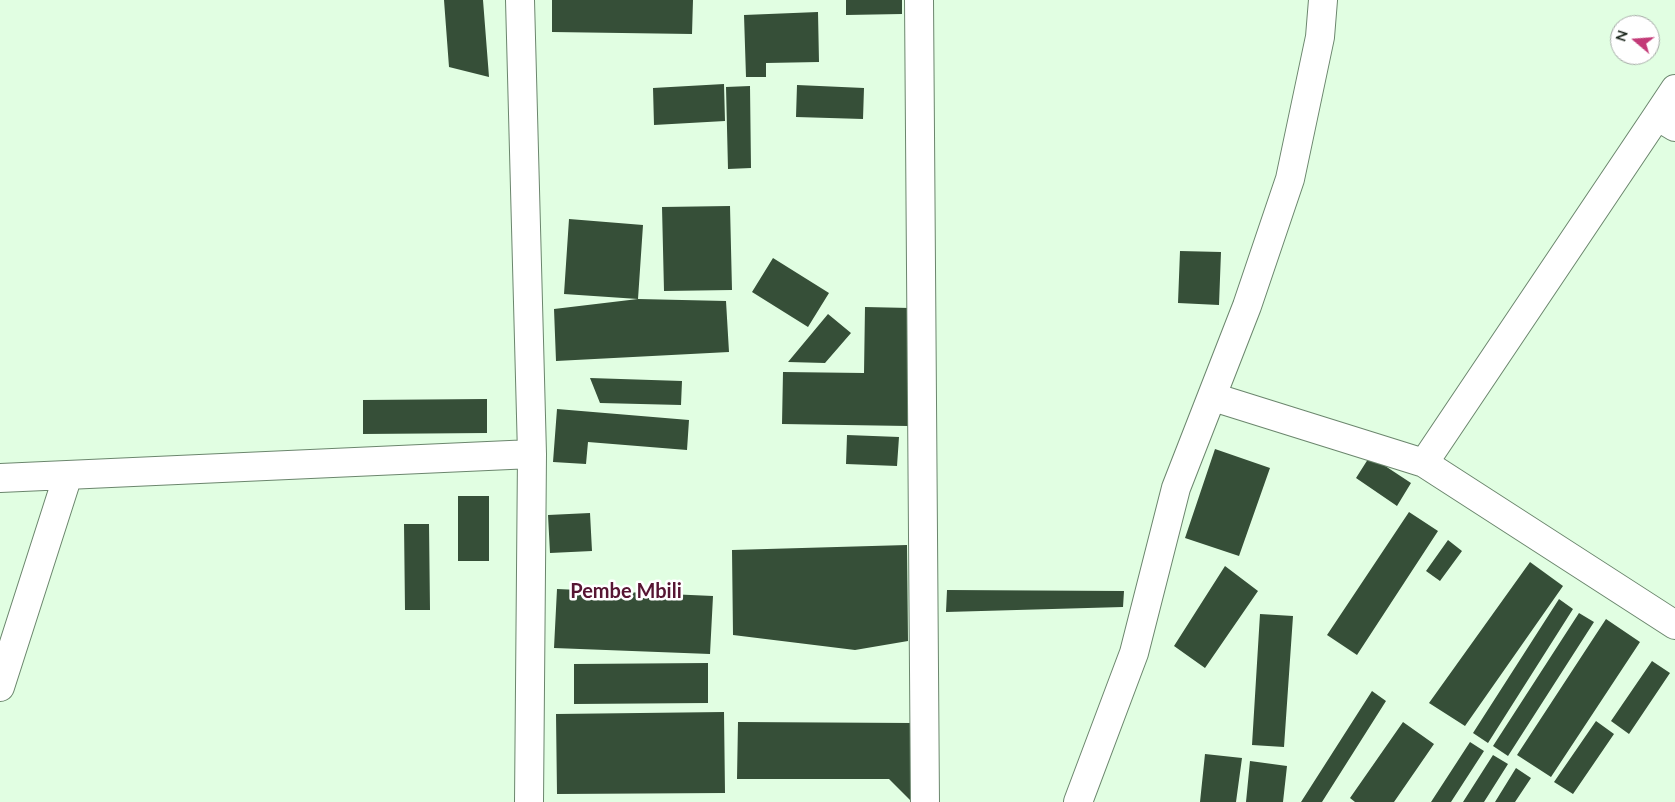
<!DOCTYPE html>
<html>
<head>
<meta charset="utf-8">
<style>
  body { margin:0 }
  #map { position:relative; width:1675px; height:802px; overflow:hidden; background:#e1fee2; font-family:Lato,sans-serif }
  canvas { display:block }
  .north { position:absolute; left:1610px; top:15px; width:50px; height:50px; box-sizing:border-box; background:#fff; border:1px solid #a4a9a5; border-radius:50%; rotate:288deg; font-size:14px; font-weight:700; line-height:20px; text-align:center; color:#1c271d }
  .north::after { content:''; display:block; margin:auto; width:18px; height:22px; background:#c33b78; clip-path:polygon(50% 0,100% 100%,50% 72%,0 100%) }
</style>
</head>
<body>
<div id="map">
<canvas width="1675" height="802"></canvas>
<div class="north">N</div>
</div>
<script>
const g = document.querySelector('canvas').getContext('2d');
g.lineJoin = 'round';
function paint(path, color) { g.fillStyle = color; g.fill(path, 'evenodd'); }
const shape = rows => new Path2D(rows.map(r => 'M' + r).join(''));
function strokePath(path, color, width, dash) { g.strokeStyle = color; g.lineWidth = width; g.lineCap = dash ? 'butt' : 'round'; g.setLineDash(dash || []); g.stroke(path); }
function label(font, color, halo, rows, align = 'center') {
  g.font = font + ' Lato,sans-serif'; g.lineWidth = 5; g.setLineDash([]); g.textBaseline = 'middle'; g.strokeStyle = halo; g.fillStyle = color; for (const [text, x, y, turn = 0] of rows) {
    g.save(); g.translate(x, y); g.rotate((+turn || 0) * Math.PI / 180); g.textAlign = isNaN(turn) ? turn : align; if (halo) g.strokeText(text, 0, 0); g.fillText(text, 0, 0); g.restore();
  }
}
paint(shape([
  [444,0,483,0,489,77,449,67],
  [552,0,693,0,692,34,552,32],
  [846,0,902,0,902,14,846,15],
  [818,12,819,62,766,63,766,77,746,77,744,15],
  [724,84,725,121,654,125,653,88],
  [797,85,864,88,863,119,796,117],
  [750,86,751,168,728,169,726,87],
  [730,206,732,290,664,291,662,207],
  [569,219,643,225,638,299,564,294],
  [1180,251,1221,252,1219,305,1178,303],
  [773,258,829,293,808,327,752,292],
  [638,299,726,301,729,352,556,361,554,309],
  [865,307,910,308,908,426,782,424,783,372,864,373],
  [828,314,851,333,825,363,788,362],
  [590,378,682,381,681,405,600,403],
  [487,399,487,433,363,434,363,400],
  [557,409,689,420,687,450,588,442,586,464,553,462],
  [847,435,899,437,897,466,846,464],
  [1215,449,1270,468,1239,556,1185,538],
  [1370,456,1411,483,1397,506,1356,478],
  [458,496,489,496,489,561,458,561],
  [1409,512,1438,531,1357,655,1327,635],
  [590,513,592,551,550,553,548,515],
  [404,524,429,524,430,610,405,610],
  [1448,540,1462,551,1440,581,1426,571],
  [907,545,908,641,855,650,733,635,732,550],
  [1530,562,1563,586,1465,726,1429,703],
  [1225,566,1258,591,1205,668,1174,646],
  [557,589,713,596,710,654,554,648],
  [947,590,1124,591,1123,607,946,612],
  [1559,599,1573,609,1488,743,1473,733],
  [1579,613,1594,622,1508,756,1493,746],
  [1260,614,1293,616,1284,747,1252,745],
  [1606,619,1640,642,1551,777,1517,755],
  [1652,661,1670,673,1629,734,1611,721],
  [708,663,708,703,574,704,574,664],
  [1372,691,1386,701,1322,802,1301,802],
  [724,712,725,793,557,794,556,714],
  [1596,721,1614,734,1573,794,1554,782],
  [738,722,912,723,911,801,889,779,737,779],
  [1403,722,1434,744,1394,802,1355,802,1350,798],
  [1470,742,1484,751,1451,802,1431,802],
  [1205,754,1242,758,1236,802,1200,802],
  [1493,755,1508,764,1484,802,1463,802],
  [1250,761,1287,766,1283,802,1246,802],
  [1516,768,1531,778,1515,802,1495,802]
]), '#364f38');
const street = shape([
  [520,0,532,454,529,802],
  [919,0,925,802],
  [1675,89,1657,116,1675,127],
  [1213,397,1424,463,1657,116],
  [1424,463,1675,625],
  [0,478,532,454],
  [0,687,68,475],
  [1078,802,1134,653,1176,488,1247,306,1290,179,1320,37,1323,0]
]);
strokePath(street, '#6b866d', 30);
strokePath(street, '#fff', 28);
label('bold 20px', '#571533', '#fff', [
  ["Pembe Mbili",626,592]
]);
</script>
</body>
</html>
